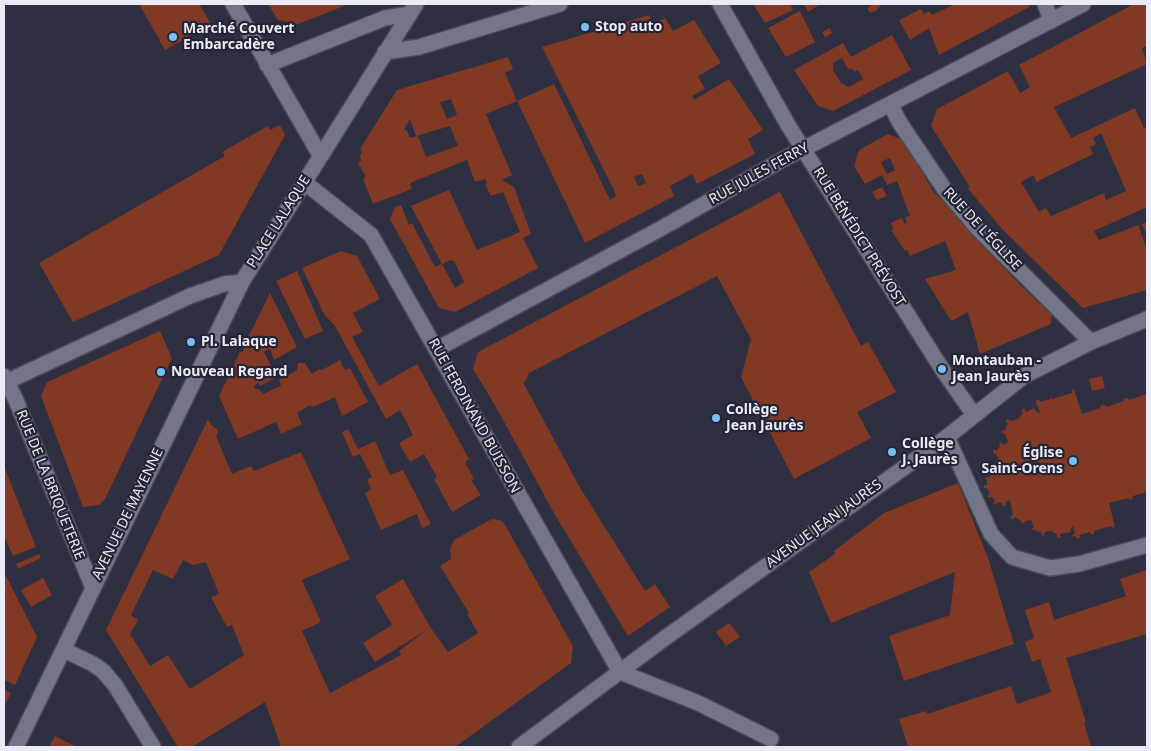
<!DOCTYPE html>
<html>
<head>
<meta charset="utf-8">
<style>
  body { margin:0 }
  #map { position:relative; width:1151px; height:751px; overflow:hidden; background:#2e2f40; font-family:"Noto Sans",sans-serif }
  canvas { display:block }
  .frame { position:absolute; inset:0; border:5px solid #eaebf6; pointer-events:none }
</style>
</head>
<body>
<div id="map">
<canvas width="1151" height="751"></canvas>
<div class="frame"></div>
</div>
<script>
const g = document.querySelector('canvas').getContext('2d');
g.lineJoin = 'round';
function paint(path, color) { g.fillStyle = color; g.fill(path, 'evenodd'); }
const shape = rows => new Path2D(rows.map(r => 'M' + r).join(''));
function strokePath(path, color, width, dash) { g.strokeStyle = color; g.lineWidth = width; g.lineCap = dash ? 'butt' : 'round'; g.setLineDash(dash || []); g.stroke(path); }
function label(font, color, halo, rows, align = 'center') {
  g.font = font + ' "Noto Sans",sans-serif'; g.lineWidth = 4.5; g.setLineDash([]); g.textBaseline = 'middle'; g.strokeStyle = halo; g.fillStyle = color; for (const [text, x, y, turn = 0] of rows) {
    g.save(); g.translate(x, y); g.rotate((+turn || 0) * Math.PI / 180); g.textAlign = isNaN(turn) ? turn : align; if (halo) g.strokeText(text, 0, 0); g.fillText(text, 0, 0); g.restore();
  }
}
paint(shape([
  [139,4,199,4,211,24,165,50],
  [268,4,349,4,293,26,289,22,278,20],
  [753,4,790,4,793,10,765,23],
  [804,4,819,4,819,5,808,12],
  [873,4,882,4,876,11,870,13,867,8],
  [955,4,983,4,984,5,988,4,1030,4,1029,7,939,55,929,28,910,40,899,20,921,9,924,14,929,11,932,15],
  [1134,4,1147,4,1147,46,1142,48,1147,64,1054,107,1071,138,1135,108,1144,128,1147,127,1147,207,1094,231,1099,240,1138,225,1147,250,1147,290,1083,308,1003,230,969,190,968,188,970,187,931,126,937,109,1008,71,1020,93,1030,87,1019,65],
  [1101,133,1126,191,1106,200,1104,193,1051,216,1046,208,1039,212,1021,182,1034,175,1036,182,1093,154,1090,147,1096,144,1093,138],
  [800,11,815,42,786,57,768,28],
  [649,15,654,24,665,18,673,31,694,20,721,63,698,76,705,89,692,96,694,100,729,79,763,130,748,139,755,154,697,184,692,174,670,186,674,196,585,243,517,101,486,114,512,175,502,180,514,187,531,234,523,238,538,268,455,312,439,308,390,219,395,207,401,205,409,225,412,223,435,267,442,264,455,288,464,282,454,261,451,260,442,264,411,206,449,190,477,250,520,232,503,192,491,196,485,184,487,183,485,179,475,182,467,160,410,183,412,189,373,204,363,179,366,177,358,163,361,161,360,156,362,151,360,149,397,90,508,57,513,69,505,73,517,101,554,84,610,200,616,196,613,188,542,47],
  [451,99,457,115,447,119,440,102],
  [410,119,416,136,450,126,458,146,426,157,418,136,410,138,407,131,404,129],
  [642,174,646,183,638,186,634,177],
  [830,28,832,33,825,37,822,32],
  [892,35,911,70,833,111,818,106,794,70,843,43,851,57],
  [842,58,849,70,851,68,855,72,858,70,863,79,849,87,841,83,833,70,833,63],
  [280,125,285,135,219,255,73,322,39,263,225,156,222,152,268,126,270,130],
  [888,134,904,140,933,191,1020,285,1052,315,1051,324,980,354,968,312,951,321,925,279,956,270,945,241,910,256,907,250,905,251,891,230,894,229,890,223,902,218,905,224,907,223,905,217,910,216,897,181,887,185,882,175,865,184,854,166,859,150],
  [890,158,895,170,887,174,881,162],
  [882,187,887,196,877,200,872,192],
  [780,192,861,346,868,342,896,392,857,412,871,438,794,479,741,377,751,339,717,276,529,373,526,381,523,382,579,486,645,591,655,584,670,607,628,636,555,515,496,407,473,369,478,352],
  [1147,222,1147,236,1142,224],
  [341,251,357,256,380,299,353,313,363,332,352,337,379,386,417,364,469,459,465,462,474,479,471,480,481,495,452,512,434,479,437,477,424,454,410,462,399,443,413,435,400,410,386,419,335,326,324,314,302,268],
  [297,271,323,331,305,339,276,281],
  [270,293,297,347,274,360,270,349,264,352,277,377,260,386,258,383,254,386,255,389,259,389,260,392,262,391,263,394,281,386,279,380,297,370,298,363,305,363,312,374,319,369,322,370,340,360,345,370,350,368,368,402,342,416,335,397,313,407,310,405,297,413,302,424,281,434,276,422,238,439,219,396,240,352,244,351,243,348],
  [160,331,172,358,105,499,99,505,83,507,41,396,47,382],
  [1102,376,1105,388,1092,391,1089,379],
  [1074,389,1082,414,1100,408,1100,406,1104,404,1106,407,1124,401,1123,399,1128,398,1129,400,1147,394,1147,492,1133,496,1133,499,1129,500,1128,498,1109,503,1115,527,1113,528,1111,526,1094,531,1094,534,1091,535,1090,532,1079,535,1080,538,1077,539,1075,536,1071,537,1075,533,1073,526,1070,530,1071,532,1060,534,1061,538,1057,537,1057,534,1051,531,1045,532,1044,536,1041,535,1041,532,1031,529,1034,527,1031,520,1025,521,1023,524,1021,523,1021,521,1015,517,1013,519,1010,518,1013,515,1010,500,1006,502,1006,505,1003,506,1002,503,998,502,996,505,993,503,995,501,992,497,989,498,987,496,990,493,987,488,984,488,984,485,987,485,987,480,985,479,986,477,989,477,992,473,990,470,992,468,996,470,1002,469,996,454,993,453,993,450,997,450,1000,446,999,443,1000,442,1004,445,1008,442,1005,434,1002,433,1002,430,1005,431,1008,423,1005,421,1008,419,1010,421,1018,419,1023,413,1021,410,1024,408,1026,412,1034,408,1035,410,1040,414,1038,406,1035,404,1037,403,1036,401,1039,399,1040,402,1050,399,1051,396,1052,399,1072,393,1072,390],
  [208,419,212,426,217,429,218,433,216,436,232,474,251,466,254,471,301,452,350,559,302,580,321,622,302,631,330,693,401,655,399,651,428,629,375,662,363,643,392,625,375,596,403,579,430,627,448,652,478,633,467,614,469,613,440,566,451,559,450,549,454,540,492,519,499,520,504,523,573,646,571,663,455,747,281,747,265,702,192,747,178,747,106,630],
  [183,560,193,565,206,562,219,594,211,597,227,627,232,625,244,655,190,689,168,655,150,666,130,634,138,620,131,615,153,570,173,579],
  [348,429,358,449,375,441,390,475,403,470,431,524,422,528,417,514,381,530,365,493,371,489,367,480,372,477,360,454,353,457,342,432],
  [4,466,36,547,13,556,4,536],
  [958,483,988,558,1014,644,904,681,889,636,950,615,955,572,831,623,809,572,835,554,834,551,884,513],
  [39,554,41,558,18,569,16,564],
  [1147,570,1147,634,1066,658,1086,722,1084,723,1091,747,908,747,899,719,926,711,927,714,1011,686,1017,704,1051,692,1040,659,1032,662,1025,642,1034,638,1025,610,1049,602,1054,620,1126,596,1120,579],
  [4,572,37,637,15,685,4,680],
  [43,578,52,595,31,607,21,590],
  [729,623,740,637,726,646,716,632],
  [4,689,11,693,4,707],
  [55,736,77,747,49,747]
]), '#813924');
const lane = shape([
  [620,672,696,702,771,739]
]);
const street = shape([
  [233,4,320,155],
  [720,4,788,125,942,369,974,415],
  [1045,4,1051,21],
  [385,52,419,47,560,4],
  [267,65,385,18,410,14],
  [890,104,900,123,945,190,978,229,1091,342],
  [304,182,371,235,620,672],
  [437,349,660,229,780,161,1083,4],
  [4,376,15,398,93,588],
  [4,383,190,296,224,284,242,282],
  [947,437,991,534,1012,557,1050,568,1079,564,1147,545],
  [64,650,93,664,103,671,115,685,153,747],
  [16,747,242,282,416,4]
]);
const secondary = shape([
  [519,747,665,638,947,437,1024,376,1091,342,1147,319]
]);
strokePath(lane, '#494a58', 18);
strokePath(street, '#494a58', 18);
strokePath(secondary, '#494a58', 18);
strokePath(lane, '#737588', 15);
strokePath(street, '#737588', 15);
strokePath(secondary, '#737588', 15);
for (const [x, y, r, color] of [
  [585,27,5,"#76c0f7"],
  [173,37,5,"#76c0f7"],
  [191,342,5,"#76c0f7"],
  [942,369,5,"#76c0f7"],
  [161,372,5,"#76c0f7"],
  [716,418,5,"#76c0f7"],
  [892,452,5,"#76c0f7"],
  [1073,461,5,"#76c0f7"]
]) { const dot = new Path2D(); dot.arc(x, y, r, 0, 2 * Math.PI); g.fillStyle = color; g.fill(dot); strokePath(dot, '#242535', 2); }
label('bold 14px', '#eaebf6', '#242535', [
  ["Stop auto",595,27],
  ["Marché Couvert",183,29],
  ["Embarcadère",183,45],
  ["Pl. Lalaque",201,342],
  ["Montauban -",952,361],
  ["Jean Jaurès",952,377],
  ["Nouveau Regard",171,372],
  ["Collège",726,410],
  ["Jean Jaurès",726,426],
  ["Collège",902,444],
  ["J. Jaurès",902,460],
  ["Église",1063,453,"right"],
  ["Saint-Orens",1063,469,"right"]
], 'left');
label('14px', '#eaebf6', '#242535', [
  ["RUE JULES FERRY",759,174,-29],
  ["PLACE LALAQUE",279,222,-58],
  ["RUE DE L'ÉGLISE",982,229,47],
  ["RUE BÉNÉDICT PRÉVOST",859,237,58],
  ["RUE FERDINAND BUISSON",474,416,61],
  ["RUE DE LA BRIQUETERIE",50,485,68],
  ["AVENUE DE MAYENNE",128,514,-64],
  ["AVENUE JEAN JAURÈS",824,524,-36]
]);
</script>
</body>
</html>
